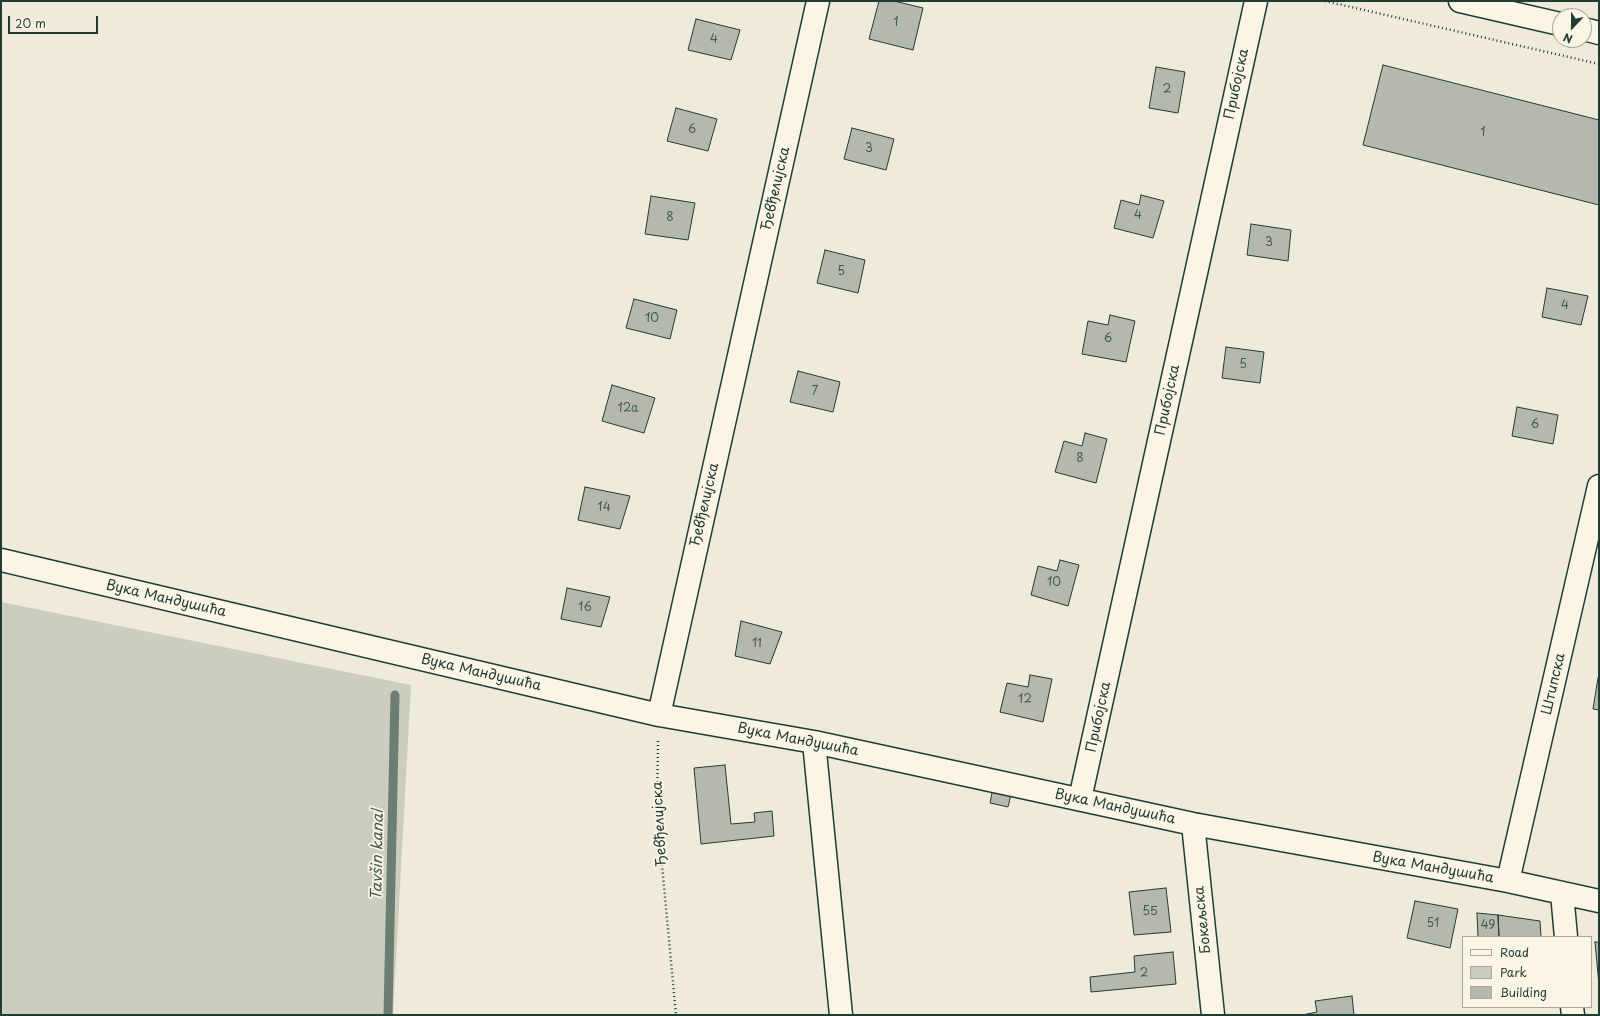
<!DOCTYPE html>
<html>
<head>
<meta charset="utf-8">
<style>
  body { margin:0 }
  #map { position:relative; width:1600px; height:1016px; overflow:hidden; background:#efeada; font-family:"Playpen Sans",sans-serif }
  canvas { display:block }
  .frame { position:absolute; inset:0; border:2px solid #1f3d34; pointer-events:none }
  .legend { position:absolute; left:1462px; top:936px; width:130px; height:72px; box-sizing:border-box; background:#fcf5e5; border:1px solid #a4ab9e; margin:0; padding:5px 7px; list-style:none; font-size:12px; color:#1f3d34 }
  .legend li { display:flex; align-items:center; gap:8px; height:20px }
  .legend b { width:20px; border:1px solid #a4ab9e }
  .north { position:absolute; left:1552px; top:8px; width:40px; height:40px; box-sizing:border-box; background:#fcf5e5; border:1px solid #a4ab9e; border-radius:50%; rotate:202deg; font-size:11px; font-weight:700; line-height:16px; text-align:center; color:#1f3d34 }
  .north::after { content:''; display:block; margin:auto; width:14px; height:18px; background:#1f3d34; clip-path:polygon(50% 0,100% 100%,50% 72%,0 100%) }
  .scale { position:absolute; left:8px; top:16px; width:90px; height:18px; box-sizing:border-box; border:2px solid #1f3d34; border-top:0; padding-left:5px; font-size:12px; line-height:14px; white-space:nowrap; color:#1f3d34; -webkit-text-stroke:3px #fcf5e5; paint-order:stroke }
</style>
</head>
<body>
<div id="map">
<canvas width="1600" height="1016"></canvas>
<div class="frame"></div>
<ul class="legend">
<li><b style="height:5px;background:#fcf5e5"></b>Road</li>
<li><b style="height:11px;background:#cccdbf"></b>Park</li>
<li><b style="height:11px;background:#b5b9ad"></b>Building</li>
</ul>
<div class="north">N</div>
<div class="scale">20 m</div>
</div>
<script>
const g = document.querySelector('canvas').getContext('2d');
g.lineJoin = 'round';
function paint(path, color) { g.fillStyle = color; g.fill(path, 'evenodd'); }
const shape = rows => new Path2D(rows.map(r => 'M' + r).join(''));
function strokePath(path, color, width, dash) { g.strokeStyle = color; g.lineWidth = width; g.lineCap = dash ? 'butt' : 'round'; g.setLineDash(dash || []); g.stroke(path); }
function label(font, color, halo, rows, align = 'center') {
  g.font = font + ' "Playpen Sans",sans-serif'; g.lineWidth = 3.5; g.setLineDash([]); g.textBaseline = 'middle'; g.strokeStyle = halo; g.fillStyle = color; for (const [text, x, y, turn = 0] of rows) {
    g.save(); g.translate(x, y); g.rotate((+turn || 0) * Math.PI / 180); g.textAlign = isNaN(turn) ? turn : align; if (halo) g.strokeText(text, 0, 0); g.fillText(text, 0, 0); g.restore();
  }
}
paint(shape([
  [1,602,411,685,393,1015,1,1015]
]), '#cccdbf');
strokePath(shape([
  [388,1015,395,695]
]), '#6c7d71', 9);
const building = shape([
  [879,1,894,1,923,8,913,50,869,39,879,1],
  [696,19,740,30,731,60,688,50,696,19],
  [1383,65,1599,120,1599,205,1363,145,1383,65],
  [1156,67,1185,72,1178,113,1149,108,1156,67],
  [676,108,717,119,708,151,667,141,676,108],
  [852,128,894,139,886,170,844,159,852,128],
  [1141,195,1164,201,1153,238,1114,228,1121,200,1139,205,1141,195],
  [651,196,695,203,688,240,645,234,651,196],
  [1251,224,1291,230,1288,261,1247,255,1251,224],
  [825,250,865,260,858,293,817,283,825,250],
  [1547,288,1588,296,1581,325,1542,317,1547,288],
  [634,299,677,310,670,339,626,328,634,299],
  [1110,315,1135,321,1126,362,1082,354,1088,321,1108,325,1110,315],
  [1226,347,1264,352,1260,383,1222,378,1226,347],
  [798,371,840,382,833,412,790,402,798,371],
  [612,385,655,398,644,433,602,421,612,385],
  [1517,407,1558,415,1553,444,1512,436,1517,407],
  [1085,433,1107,439,1096,483,1055,472,1064,441,1082,446,1085,433],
  [585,487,630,496,620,529,578,520,585,487],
  [1060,560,1079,565,1068,606,1031,595,1038,566,1057,571,1060,560],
  [567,588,610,597,601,627,561,619,567,588],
  [741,621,782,632,770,664,735,656,741,621],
  [1030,675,1052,679,1043,722,1000,712,1007,683,1028,687,1030,675],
  [1598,678,1599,678,1599,710,1593,709,1598,678],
  [725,765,731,824,755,822,754,813,772,811,774,836,701,844,694,768,725,765],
  [993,788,1012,791,1008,807,990,803,993,788],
  [1166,888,1171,932,1134,935,1129,892,1166,888],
  [1415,901,1458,909,1450,948,1407,938,1415,901],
  [1477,913,1498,915,1499,937,1478,937,1477,913],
  [1498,915,1540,921,1541,937,1499,937,1498,915],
  [1595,942,1599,942,1599,985,1595,942],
  [1173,952,1176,984,1091,992,1090,977,1135,972,1134,956,1173,952],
  [1352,996,1354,1015,1302,1015,1317,1012,1315,1001,1352,996]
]);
paint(building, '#b5b9ad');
strokePath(building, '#1f3d34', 1);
const minor = shape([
  [1,560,659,715,814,742,1193,824,1508,881,1599,901],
  [659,715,818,1],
  [814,742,841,1015],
  [1080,799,1256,1],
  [1193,824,1213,1015],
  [1508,881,1599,486],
  [1562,893,1566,937],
  [1572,1007,1573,1015]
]);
const secondary = shape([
  [1460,1,1560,24],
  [1584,29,1599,33]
]);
strokePath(minor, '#1f3d34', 25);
strokePath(secondary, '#1f3d34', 25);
strokePath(shape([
  [1325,1,1599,64],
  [658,741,657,811,676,1015]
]), '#1f3d34', 2.5, [1, 3]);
strokePath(minor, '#fcf5e5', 22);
strokePath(secondary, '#fcf5e5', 22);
label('12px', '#445c52', null, [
  ["1",896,23],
  ["4",714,40],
  ["2",1167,90],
  ["6",692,130],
  ["1",1483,133],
  ["3",869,149],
  ["4",1138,216],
  ["8",670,218],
  ["3",1269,243],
  ["5",841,272],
  ["4",1565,306],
  ["10",652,319],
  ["6",1108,339],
  ["5",1243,365],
  ["7",815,392],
  ["12a",628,409],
  ["6",1535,425],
  ["8",1080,459],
  ["14",604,508],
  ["10",1054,583],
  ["16",585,608],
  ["11",757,644],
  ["12",1025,700],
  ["55",1150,912],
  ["51",1433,924],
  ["49",1488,926],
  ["2",1144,974]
]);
label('14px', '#1f3d34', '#fcf5e5', [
  ["Прибојска",1237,84,-78],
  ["Ђевђелијска",776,189,-77],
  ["Прибојска",1168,400,-78],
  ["Ђевђелијска",705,505,-77],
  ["Вука Мандушића",166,599,13],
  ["Вука Мандушића",481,673,13],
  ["Штипска",1554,684,-77],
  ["Прибојска",1099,717,-78],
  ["Вука Мандушића",798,740,11],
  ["Вука Мандушића",1115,807,12],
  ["Ђевђелијска",660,824,-93],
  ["Вука Мандушића",1433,868,10],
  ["Бокељска",1203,920,-96]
]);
label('italic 15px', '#455d53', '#fcf5e5', [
  ["Tavšin kanal",378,855,-89]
]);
</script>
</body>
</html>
